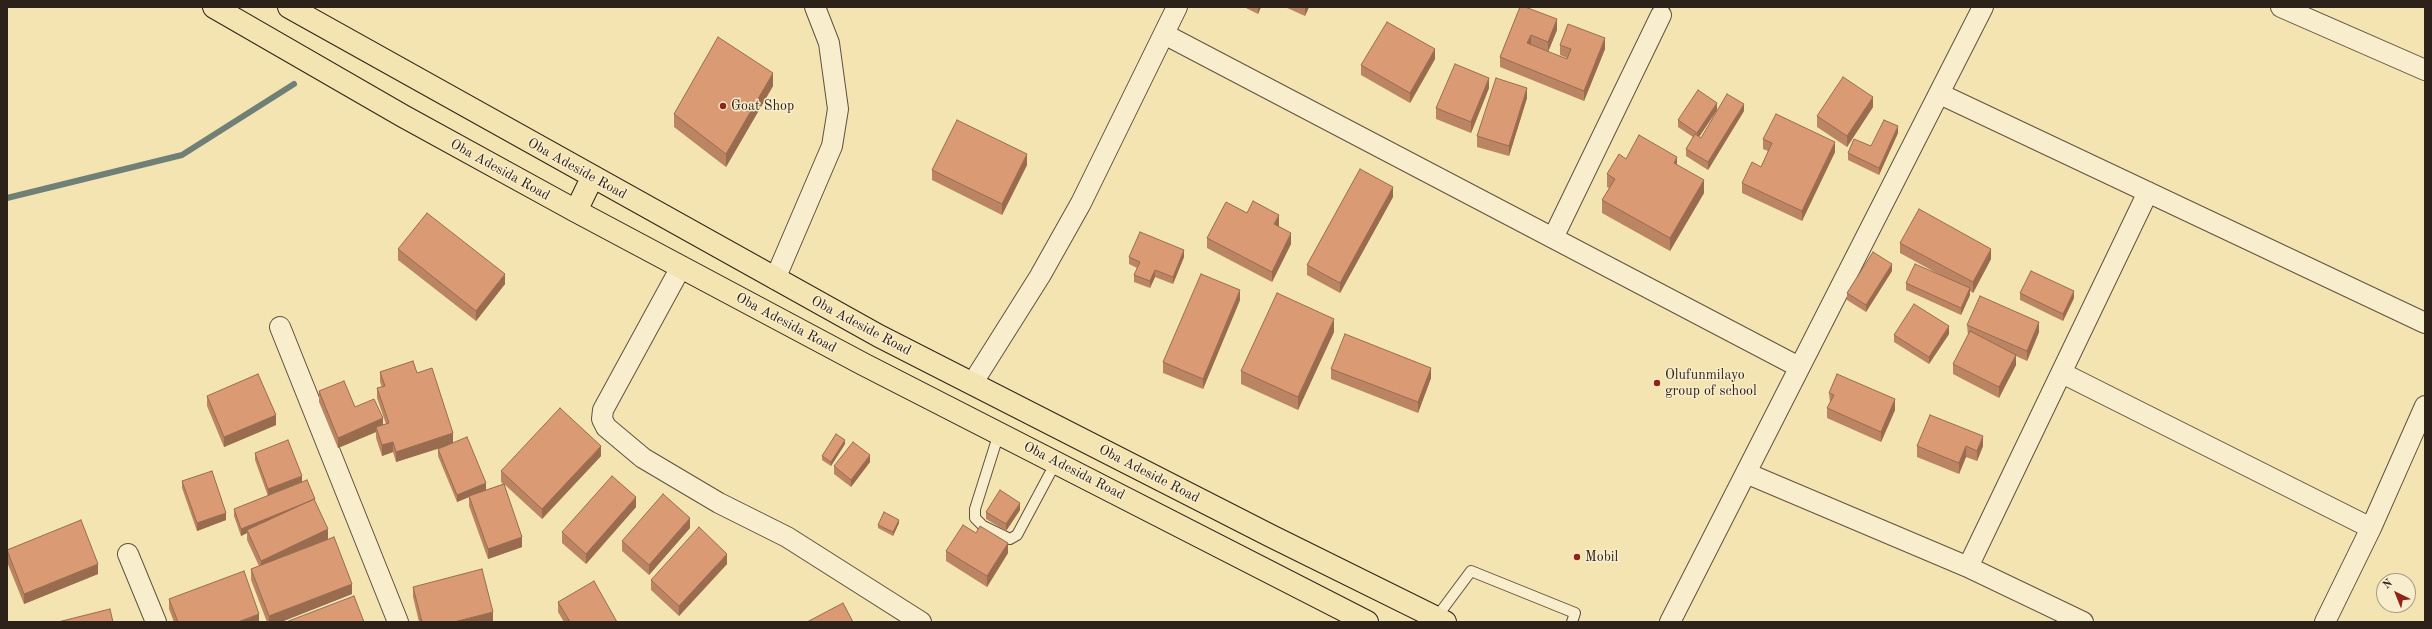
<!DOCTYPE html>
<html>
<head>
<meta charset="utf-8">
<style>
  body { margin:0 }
  #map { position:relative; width:2432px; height:629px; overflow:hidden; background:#f4e4b1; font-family:"Old Standard TT",serif }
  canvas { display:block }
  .frame { position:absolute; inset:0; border:8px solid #2d221a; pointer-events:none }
  .north { position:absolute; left:2376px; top:573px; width:40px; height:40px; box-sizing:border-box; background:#f8edcc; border:1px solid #a79c85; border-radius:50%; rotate:317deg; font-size:11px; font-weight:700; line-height:16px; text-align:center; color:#2d221a }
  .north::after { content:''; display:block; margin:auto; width:14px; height:18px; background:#8f2418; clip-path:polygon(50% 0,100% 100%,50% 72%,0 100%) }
</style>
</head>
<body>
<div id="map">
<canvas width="2432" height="629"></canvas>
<div class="frame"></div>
<div class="north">N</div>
</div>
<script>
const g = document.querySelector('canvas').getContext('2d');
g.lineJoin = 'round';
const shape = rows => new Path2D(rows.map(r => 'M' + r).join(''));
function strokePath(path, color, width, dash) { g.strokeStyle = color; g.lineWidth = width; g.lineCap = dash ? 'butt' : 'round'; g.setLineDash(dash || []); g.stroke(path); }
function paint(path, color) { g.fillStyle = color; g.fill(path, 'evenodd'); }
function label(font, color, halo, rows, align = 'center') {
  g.font = font + ' "Old Standard TT",serif'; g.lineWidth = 3; g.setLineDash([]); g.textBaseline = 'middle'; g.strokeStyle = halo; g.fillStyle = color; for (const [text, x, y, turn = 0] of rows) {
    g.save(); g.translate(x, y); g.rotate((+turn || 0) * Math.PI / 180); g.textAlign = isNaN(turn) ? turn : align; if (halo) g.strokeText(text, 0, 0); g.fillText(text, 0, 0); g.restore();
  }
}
strokePath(shape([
  [7,198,182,155,294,84]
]), '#708076', 6);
const service = shape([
  [999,433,975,509,975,518,983,526,1010,539,1017,535,1056,462],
  [1436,618,1471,571,1575,613,1572,622]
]);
const minor = shape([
  [2281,7,2425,70],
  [1164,34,1799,367],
  [1940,94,2425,323],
  [1553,238,1661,15],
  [681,267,603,410,602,419,606,427,643,458,719,503,787,537,921,622],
  [775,279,832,146,838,109,829,43,815,7],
  [280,327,398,622],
  [2062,373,2371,528],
  [972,384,1040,276,1081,203,1177,7],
  [1746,473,1968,567,2083,622],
  [128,554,156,622],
  [1968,567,2148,192],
  [1670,622,1983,7],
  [2325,622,2371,528,2425,406]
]);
const primary = shape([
  [214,7,403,116,576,211,863,364,1367,622],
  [289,7,879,336,1271,536,1445,622],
  [576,211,592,178]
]);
strokePath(service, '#5f5240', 12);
strokePath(minor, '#5f5240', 22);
strokePath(primary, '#2d221a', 24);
strokePath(service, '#f8edcc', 10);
strokePath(minor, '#f8edcc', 20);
strokePath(primary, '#f4e4b1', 22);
paint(shape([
  [1246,7,1261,7,1258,14,1246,8],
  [1285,7,1309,7,1305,16],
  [1520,7,1557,30,1548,52,1567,59,1567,58,1560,55,1560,45,1605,49,1584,101,1500,67,1500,57],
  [1435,59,1410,103,1361,75,1361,65],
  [773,86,726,167,674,127,674,114],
  [1489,88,1471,133,1436,119,1436,108],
  [1527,98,1509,156,1477,147,1477,136],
  [1873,107,1847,147,1817,127,1817,116],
  [1717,110,1699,137,1701,138,1744,111,1708,170,1686,156,1686,149,1693,137,1678,127,1678,120],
  [1898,133,1879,175,1848,160,1848,153,1871,146],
  [1763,139,1835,152,1802,221,1742,193,1742,183,1761,167,1768,151,1763,149],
  [1626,159,1677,165,1704,193,1670,251,1602,213,1602,200,1609,188,1607,187,1607,174],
  [1027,165,1002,215,932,180,932,170],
  [1393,197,1340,293,1307,275,1307,265],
  [1247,213,1279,225,1278,227,1291,244,1272,282,1207,248,1207,238],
  [1900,243,1991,259,1973,293,1970,291,1970,295,1961,315,1906,290,1906,283,1942,276,1900,253],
  [398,249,505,284,476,321,398,260],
  [1129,257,1184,257,1173,284,1155,277,1150,288,1134,282,1134,275,1137,268,1129,264],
  [1892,271,1866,312,1847,300,1847,293],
  [2020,293,2074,298,2063,321,2020,300],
  [1240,300,1203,389,1163,373,1163,362],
  [1967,325,2039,332,2027,361,2016,356,2016,365,1999,398,1953,374,1953,364,1968,335],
  [1334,332,1298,410,1241,384,1241,371],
  [1949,334,1929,364,1894,342,1894,335],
  [1331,369,1431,378,1418,413,1331,379],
  [380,372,417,373,453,443,486,490,503,484,501,482,501,471,601,456,542,519,504,484,522,547,488,559,469,506,469,497,457,502,438,456,438,449,448,445,396,462,393,452,382,456,376,438,376,432,338,448,319,402,319,391,355,407,383,425,386,424,377,398,377,388,382,387,380,382],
  [1829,393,1895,410,1881,442,1827,418,1827,408,1830,403],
  [207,396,276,425,224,447,207,406],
  [845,444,831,466,822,460,822,456],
  [1917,446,1983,446,1977,461,1966,457,1959,474,1917,457],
  [255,453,302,482,328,539,352,594,281,622,267,622,251,580,251,569,259,566,247,540,247,533,241,536,234,516,234,509,268,496,255,460],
  [870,462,851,487,834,474,834,466],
  [182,481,226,520,197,531,182,488],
  [636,507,586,564,562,543,562,532],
  [1020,510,1006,531,986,519,986,512],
  [899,523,893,536,878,528,878,525],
  [690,528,649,575,622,551,622,541],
  [976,533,1008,553,987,587,946,561,946,551],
  [7,550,98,574,24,604,7,562],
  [727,564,679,616,651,590,651,580],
  [413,587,493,622,419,622,413,597],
  [169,599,259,622,174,622,169,609],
  [558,602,617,622,564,622,558,612]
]), '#bb8463');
paint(shape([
  [1258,7,1261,7,1258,14],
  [1305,7,1309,7,1305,16],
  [1557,19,1557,30,1548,52,1548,42],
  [1531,35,1531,46,1527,43],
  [1605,38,1605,49,1584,101,1584,91],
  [1435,49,1435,59,1410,103,1410,93],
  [773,73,773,86,726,167,726,154],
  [1489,78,1489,88,1471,133,1471,122],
  [1527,88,1527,98,1509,156,1509,146],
  [1873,97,1873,107,1847,147,1847,136],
  [1717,103,1717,110,1697,140,1697,133],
  [1744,104,1744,111,1708,170,1708,162],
  [1898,126,1898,133,1879,175,1879,168],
  [1835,142,1835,152,1802,221,1802,211],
  [1027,154,1027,165,1002,215,1002,204],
  [1677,157,1677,170,1674,163],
  [1704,180,1704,193,1670,251,1670,238],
  [1393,187,1393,197,1340,293,1340,283],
  [1279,215,1279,225,1274,235,1274,224],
  [1291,233,1291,244,1272,282,1272,272],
  [1991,249,1991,259,1973,293,1973,282],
  [1184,250,1184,257,1173,284,1173,277],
  [1892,264,1892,271,1866,312,1866,305],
  [1155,270,1155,277,1150,288,1150,281],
  [505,274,505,284,476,321,476,311],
  [1970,288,1970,295,1961,315,1961,308],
  [1240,290,1240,300,1203,389,1203,379],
  [2074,291,2074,298,2063,321,2063,314],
  [1334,319,1334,332,1298,410,1298,397],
  [2039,322,2039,332,2027,361,2027,351],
  [1949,326,1949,334,1929,364,1929,357],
  [2016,355,2016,365,1999,398,1999,387],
  [1431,368,1431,378,1418,413,1418,402],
  [1895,399,1895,410,1881,442,1881,432],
  [276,415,276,425,224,447,224,437],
  [383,418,383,429,376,427,376,432,338,448,338,438],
  [453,433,453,444,396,462,396,452],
  [1983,436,1983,446,1977,461,1977,451],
  [845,440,845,444,831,466,831,462],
  [393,442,393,452,382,456,382,445],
  [601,446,601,456,542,519,542,509],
  [1966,446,1966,457,1959,474,1959,463],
  [870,455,870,462,851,487,851,480],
  [302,476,302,483,268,496,268,489],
  [486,483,486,490,457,502,457,495],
  [636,497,636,507,586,564,586,554],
  [315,499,247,530,247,533,241,536,241,529],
  [1020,503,1020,510,1006,531,1006,524],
  [226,513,226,520,197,531,197,523],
  [690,518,690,528,649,575,649,565],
  [899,520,899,523,893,536,893,532],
  [328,529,328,540,261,571,261,561],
  [522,537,522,547,488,559,488,549],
  [1008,543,1008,553,987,587,987,576],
  [727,554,727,564,679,616,679,606],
  [98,564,98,574,24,604,24,594],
  [352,584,352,594,281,622,269,622,269,616],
  [493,612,493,622,454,622],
  [259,614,259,622,238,622]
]), '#996c50');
const building = shape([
  [1520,7,1525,7,1557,19,1548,42,1531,35,1527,43,1567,59,1571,49,1560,45,1568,24,1605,38,1584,91,1500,57,1520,7],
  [1387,22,1435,49,1410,93,1361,65,1387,22],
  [718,37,773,73,726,154,674,114,718,37],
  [1455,64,1489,78,1471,122,1436,108,1455,64],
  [1843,77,1873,97,1847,136,1817,116,1843,77],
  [1496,78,1527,88,1509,146,1477,136,1496,78],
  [1698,90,1717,103,1697,133,1678,120,1698,90],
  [1727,94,1744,104,1708,162,1686,149,1695,134,1701,138,1727,94],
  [1776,114,1835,142,1802,211,1742,183,1752,162,1761,167,1772,143,1763,139,1776,114],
  [957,120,1027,154,1002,204,932,170,957,120],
  [1884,120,1898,126,1879,168,1848,153,1854,139,1871,146,1884,120],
  [1639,135,1677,157,1674,163,1704,180,1670,238,1602,200,1615,179,1607,174,1619,154,1626,159,1639,135],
  [1360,169,1393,187,1340,283,1307,265,1360,169],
  [1253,201,1279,215,1274,224,1291,233,1272,272,1207,238,1226,202,1247,213,1253,201],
  [1919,209,1991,249,1973,282,1900,243,1919,209],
  [427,213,505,274,476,311,398,249,427,213],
  [1140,232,1184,250,1173,277,1155,270,1150,281,1134,275,1140,262,1129,257,1140,232],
  [1873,252,1892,264,1866,305,1847,293,1873,252],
  [1915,264,1970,288,1961,308,1906,283,1915,264],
  [2031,271,2074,291,2063,314,2020,293,2031,271],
  [1201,274,1240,290,1203,379,1163,362,1201,274],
  [1277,293,1334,319,1298,397,1241,371,1277,293],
  [1980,296,2039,322,2027,351,1967,325,1980,296],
  [1914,304,1949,326,1929,357,1894,335,1914,304],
  [1970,331,2016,355,1999,387,1953,364,1970,331],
  [1345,334,1431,368,1418,402,1331,369,1345,334],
  [413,361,417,373,432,368,453,433,396,452,393,442,382,445,376,427,389,423,377,388,385,386,380,372,413,361],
  [258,374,276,415,224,437,207,396,258,374],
  [1837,374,1895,399,1881,432,1827,408,1834,395,1829,393,1837,374],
  [344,381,355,407,374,399,383,418,338,438,319,391,344,381],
  [560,408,601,446,542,509,501,471,560,408],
  [1930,415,1983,436,1977,451,1966,446,1959,463,1917,446,1930,415],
  [836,434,845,440,831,462,822,456,836,434],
  [467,437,486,483,457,495,438,449,467,437],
  [288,440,302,476,268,489,255,453,288,440],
  [853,442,870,455,851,480,834,466,853,442],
  [212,471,226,513,197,523,182,481,212,471],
  [612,476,636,497,586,554,562,532,612,476],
  [307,480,315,499,241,529,234,509,307,480],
  [504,484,522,537,488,549,469,496,504,484],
  [1000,490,1020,503,1006,524,986,512,1000,490],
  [663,494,690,518,649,565,622,541,663,494],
  [314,499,328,529,261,561,247,530,314,499],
  [884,512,899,520,893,532,878,525,884,512],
  [81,520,98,564,24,594,7,550,81,520],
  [963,525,976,533,980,526,1008,543,987,576,946,551,963,525],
  [699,527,727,554,679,606,651,580,699,527],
  [334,537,352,584,269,616,251,569,334,537],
  [482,569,493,612,454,622,422,622,413,587,482,569],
  [244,571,259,614,238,622,178,622,169,599,244,571],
  [594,581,617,622,570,622,558,602,594,581],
  [354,596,364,622,286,622,354,596],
  [843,603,853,622,807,622,843,603],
  [110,609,113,622,58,622,110,609]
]);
paint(building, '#da9a73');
strokePath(building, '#996c50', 1);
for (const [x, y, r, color] of [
  [723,106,4,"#8f2418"],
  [1657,383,4,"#8f2418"],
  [1577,557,4,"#8f2418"]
]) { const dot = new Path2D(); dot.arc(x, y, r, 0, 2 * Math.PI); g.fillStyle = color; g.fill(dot); strokePath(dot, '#f8edcc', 1.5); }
label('14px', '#2d221a', '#f8edcc', [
  ["Goat Shop",731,106],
  ["Olufunmilayo",1665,375],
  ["group of school",1665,391],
  ["Mobil",1585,557]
], 'left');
label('14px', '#2d221a', '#f8edcc', [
  ["Oba Adeside Road",577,169,29],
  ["Oba Adesida Road",500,170,29],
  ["Oba Adesida Road",786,323,28],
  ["Oba Adeside Road",861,326,28],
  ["Oba Adesida Road",1074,471,27],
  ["Oba Adeside Road",1149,474,27]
]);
</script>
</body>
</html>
